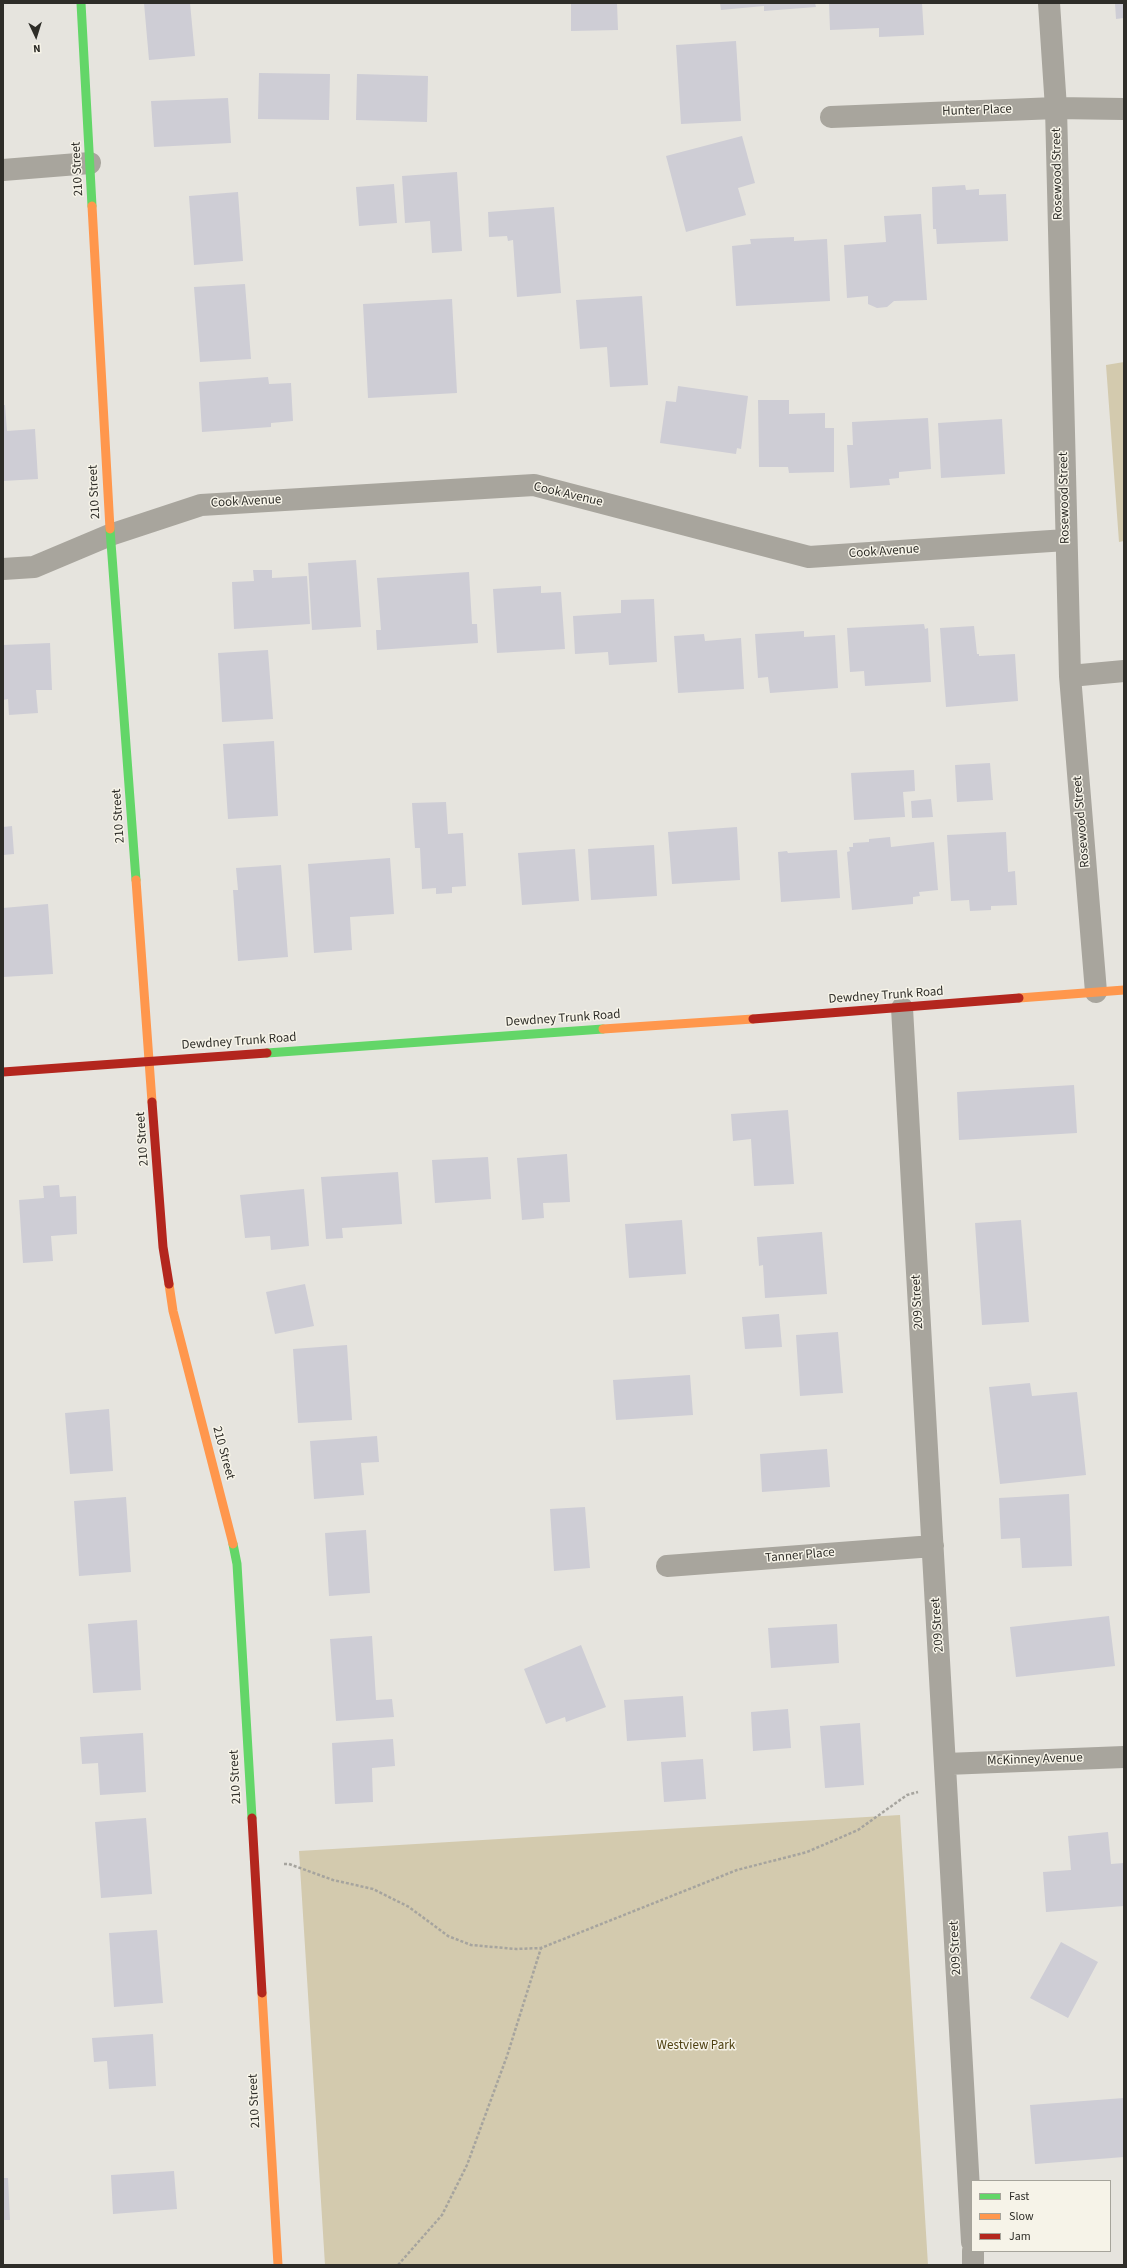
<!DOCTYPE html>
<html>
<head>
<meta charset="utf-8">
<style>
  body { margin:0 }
  #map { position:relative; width:1127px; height:2268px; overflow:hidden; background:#e6e4de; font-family:"Source Sans 3",sans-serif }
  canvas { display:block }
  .frame { position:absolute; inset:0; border:4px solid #2e2d28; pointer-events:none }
  .legend { position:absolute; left:971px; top:2180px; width:140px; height:72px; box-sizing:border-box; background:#f6f3e8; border:1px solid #a6a49b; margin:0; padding:5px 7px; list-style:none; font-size:12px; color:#2e2d28 }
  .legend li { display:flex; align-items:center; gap:8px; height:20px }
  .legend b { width:20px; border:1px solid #a6a49b }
  .north { position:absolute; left:16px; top:16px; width:40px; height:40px; -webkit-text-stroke:3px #f6f3e8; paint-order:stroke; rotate:176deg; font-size:11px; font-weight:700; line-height:16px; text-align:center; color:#2e2d28 }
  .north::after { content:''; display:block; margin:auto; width:14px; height:18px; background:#2e2d28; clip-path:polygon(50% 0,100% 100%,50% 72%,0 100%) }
</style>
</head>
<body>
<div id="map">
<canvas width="1127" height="2268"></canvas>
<div class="frame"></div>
<ul class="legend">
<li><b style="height:5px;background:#63d668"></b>Fast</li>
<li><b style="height:5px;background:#ff974d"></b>Slow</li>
<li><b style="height:5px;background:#b3261e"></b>Jam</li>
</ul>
<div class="north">N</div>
</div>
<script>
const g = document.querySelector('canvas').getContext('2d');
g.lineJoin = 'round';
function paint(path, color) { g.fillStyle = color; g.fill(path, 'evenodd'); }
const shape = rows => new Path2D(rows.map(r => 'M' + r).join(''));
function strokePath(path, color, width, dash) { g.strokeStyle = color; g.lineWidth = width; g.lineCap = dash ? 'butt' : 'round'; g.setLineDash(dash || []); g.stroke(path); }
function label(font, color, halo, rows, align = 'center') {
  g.font = font + ' "Source Sans 3",sans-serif'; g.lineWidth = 3; g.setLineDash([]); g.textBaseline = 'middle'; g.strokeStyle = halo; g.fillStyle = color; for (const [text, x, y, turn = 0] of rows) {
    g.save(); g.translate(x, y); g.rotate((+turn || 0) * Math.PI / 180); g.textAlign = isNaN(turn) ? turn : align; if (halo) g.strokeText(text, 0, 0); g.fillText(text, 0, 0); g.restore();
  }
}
paint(shape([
  [1124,362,1124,541,1119,542,1106,365],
  [900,1815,928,2265,325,2265,299,1851]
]), '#d3caae');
paint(shape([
  [144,3,190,3,195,56,149,60],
  [571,3,617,3,618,30,571,31],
  [720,3,815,3,816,7,764,11,764,6,721,10],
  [829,3,922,3,924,35,879,37,879,28,830,30],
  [1115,3,1124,3,1124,18,1116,19],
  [736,41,741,121,681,124,676,45],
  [259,73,330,74,329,120,258,119],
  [357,74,428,76,427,122,356,120],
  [228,98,231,143,154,147,151,101],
  [742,136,755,183,738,188,746,215,686,232,666,156],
  [457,172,462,251,432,253,430,221,405,223,402,176],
  [394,184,397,223,359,226,356,187],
  [965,185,966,190,979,189,979,195,1006,194,1008,241,937,244,936,229,933,229,932,187],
  [238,192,243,261,194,265,189,196],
  [554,207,561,293,517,297,513,240,508,241,507,236,489,237,488,212],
  [921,214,927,300,894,301,887,307,877,308,868,304,868,296,847,298,844,245,886,242,884,216],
  [794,237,794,241,827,239,830,301,736,306,732,246,751,244,750,239],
  [245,284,251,359,200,362,194,287],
  [642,296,648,385,610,387,607,347,580,349,576,300],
  [452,299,457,393,368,398,363,304],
  [268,377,269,384,291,383,293,421,271,423,271,427,202,432,199,382],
  [678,386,748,396,741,449,737,448,736,454,660,443,666,401,676,402],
  [758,400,789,400,789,414,825,413,825,428,834,428,834,472,789,473,788,467,759,467],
  [3,405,5,405,7,431,35,429,38,479,3,481],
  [928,418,931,469,899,472,899,478,889,479,890,485,850,488,847,445,853,445,852,422],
  [1002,419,1005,474,941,478,938,423],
  [356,560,361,627,312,630,308,563],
  [253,570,272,570,272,578,307,576,310,624,234,629,232,582,254,581],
  [469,572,472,624,477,624,478,643,377,650,376,630,381,630,377,578],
  [541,586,541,593,561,592,565,649,497,653,493,589],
  [654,599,657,662,609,665,608,652,575,654,573,616,621,613,621,600],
  [924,624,925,629,928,628,931,682,865,686,864,671,850,672,847,628],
  [974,626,977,654,979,654,979,656,1015,654,1018,701,946,707,940,628],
  [804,631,804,637,835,635,838,688,770,693,768,677,758,678,755,634],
  [704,634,705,641,741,638,744,689,678,693,674,636],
  [50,643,52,690,36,690,38,713,9,715,8,699,3,700,3,645],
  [268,650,273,719,222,722,218,653],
  [274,741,278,816,228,819,223,744],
  [990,763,993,800,957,802,955,765],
  [914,770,915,791,903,792,905,817,854,820,851,773],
  [931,799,933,817,912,818,911,801],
  [446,802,448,834,463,833,466,886,452,887,452,893,436,894,436,888,422,889,420,848,415,848,412,803],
  [12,826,14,854,3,855,3,827],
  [737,827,740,880,672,884,668,832],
  [1006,832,1008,872,1015,871,1017,905,991,906,991,910,970,911,969,900,951,901,947,835],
  [890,837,891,847,934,842,938,890,919,892,920,896,913,897,913,904,852,910,847,852,850,851,849,847,853,847,853,843,869,842,869,839],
  [654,845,657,896,591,900,588,849],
  [575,849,579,901,522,905,518,853],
  [837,850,840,898,781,902,778,852,787,851,788,853],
  [390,858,394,914,350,917,352,950,314,953,308,864],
  [281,865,288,957,238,961,233,890,238,890,236,868],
  [48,904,53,974,3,977,3,908],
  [1074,1085,1077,1133,959,1140,957,1092],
  [788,1110,794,1184,754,1186,751,1139,733,1141,731,1114],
  [567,1154,570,1202,543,1203,544,1218,522,1220,517,1158],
  [488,1157,491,1199,435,1203,432,1160],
  [398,1172,402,1224,342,1228,343,1238,326,1239,321,1177],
  [59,1185,60,1197,76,1196,77,1234,51,1236,53,1261,23,1263,19,1200,44,1198,43,1186],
  [304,1189,309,1246,271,1250,270,1236,245,1238,240,1195],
  [682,1220,686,1274,629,1278,625,1224],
  [1021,1220,1029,1322,982,1325,975,1223],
  [822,1232,827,1294,765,1298,763,1265,759,1266,757,1237],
  [305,1284,314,1326,275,1334,266,1292],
  [779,1314,782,1347,745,1349,742,1317],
  [838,1332,843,1393,800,1396,796,1335],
  [347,1345,352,1420,298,1423,293,1349],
  [690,1375,693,1415,616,1420,613,1380],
  [1030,1383,1032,1396,1077,1392,1086,1475,1000,1484,989,1387],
  [109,1409,113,1471,70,1474,65,1413],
  [377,1436,379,1462,361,1463,364,1495,314,1499,310,1441],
  [827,1449,830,1487,762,1492,760,1454],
  [1069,1494,1072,1566,1022,1568,1020,1538,1001,1539,999,1498],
  [126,1497,131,1572,79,1576,74,1501],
  [585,1507,590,1568,554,1571,550,1509],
  [366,1530,370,1593,329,1596,325,1533],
  [1109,1616,1115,1666,1016,1677,1010,1627],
  [137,1620,141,1690,93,1693,88,1624],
  [837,1624,839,1663,771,1668,768,1628],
  [372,1636,376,1700,392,1699,394,1717,336,1721,330,1639],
  [581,1645,606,1707,566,1722,565,1717,546,1724,524,1669],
  [683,1696,686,1737,627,1741,624,1700],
  [788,1709,791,1748,753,1751,751,1712],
  [860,1723,864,1785,825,1788,820,1726],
  [143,1733,146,1792,100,1795,98,1763,82,1764,80,1737],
  [393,1739,395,1766,372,1768,373,1802,335,1804,332,1743],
  [703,1759,706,1799,664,1802,661,1762],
  [146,1818,152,1894,101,1898,95,1822],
  [1108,1832,1111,1864,1124,1863,1124,1906,1046,1912,1043,1872,1071,1870,1068,1836],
  [157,1930,163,2003,114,2007,109,1933],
  [1061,1942,1098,1962,1068,2018,1030,1998],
  [153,2034,156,2086,109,2089,107,2061,94,2062,92,2038],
  [1124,2098,1124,2157,1035,2164,1030,2105],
  [174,2171,177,2209,113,2214,111,2175],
  [3,2178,8,2178,10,2220,3,2220]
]), '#cecdd5');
strokePath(shape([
  [284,1864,289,1864,333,1880,373,1889,409,1907,448,1936,471,1945,516,1949,541,1948,737,1870,807,1852,858,1830,907,1795,918,1792],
  [398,2265,442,2215,467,2165,507,2056,541,1948]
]), '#a6a49e', 2.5, [3, 2]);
strokePath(shape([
  [1049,3,1056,108,1070,676,1096,992],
  [831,117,1056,108,1124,109],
  [3,170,90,163],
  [3,569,34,567,110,535,201,505,534,485,809,557,1066,540],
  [1070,676,1124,671],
  [902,1008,972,2242],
  [667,1566,933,1546],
  [946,1764,1124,1757],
  [973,2251,973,2265]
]), '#a8a59d', 22);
strokePath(shape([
  [81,3,92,206],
  [110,529,136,880],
  [267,1053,603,1029],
  [233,1544,237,1564,252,1818]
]), '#63d668', 9);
strokePath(shape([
  [92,206,110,529],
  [136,880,152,1102],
  [1019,998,1124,990],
  [603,1029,753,1019],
  [169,1284,173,1311,233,1544],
  [262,1993,278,2265]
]), '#ff974d', 9);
strokePath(shape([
  [753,1019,1019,998],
  [3,1072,267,1053],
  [152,1102,163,1247,169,1284],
  [252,1818,262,1993]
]), '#b3261e', 9);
label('13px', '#2e2d28', '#f6f3e8', [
  ["Hunter Place",977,111,-2],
  ["210 Street",78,169,-93],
  ["Rosewood Street",1058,174,-91],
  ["210 Street",95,492,-93],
  ["Cook Avenue",568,495,13],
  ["Rosewood Street",1065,498,-91],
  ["Cook Avenue",246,502,-3],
  ["Cook Avenue",884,552,-4],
  ["210 Street",119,816,-94],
  ["Rosewood Street",1082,822,-95],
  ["Dewdney Trunk Road",886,996,-4],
  ["Dewdney Trunk Road",563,1019,-4],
  ["Dewdney Trunk Road",239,1042,-4],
  ["210 Street",143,1139,-94],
  ["209 Street",918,1302,-93],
  ["210 Street",223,1453,75],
  ["Tanner Place",800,1556,-5],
  ["209 Street",938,1625,-94],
  ["McKinney Avenue",1035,1760,-2],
  ["210 Street",236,1777,-93],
  ["209 Street",956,1948,-93],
  ["210 Street",255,2101,-93]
]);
label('13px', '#4f4112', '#f6f3e8', [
  ["Westview Park",696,2046]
]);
</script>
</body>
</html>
